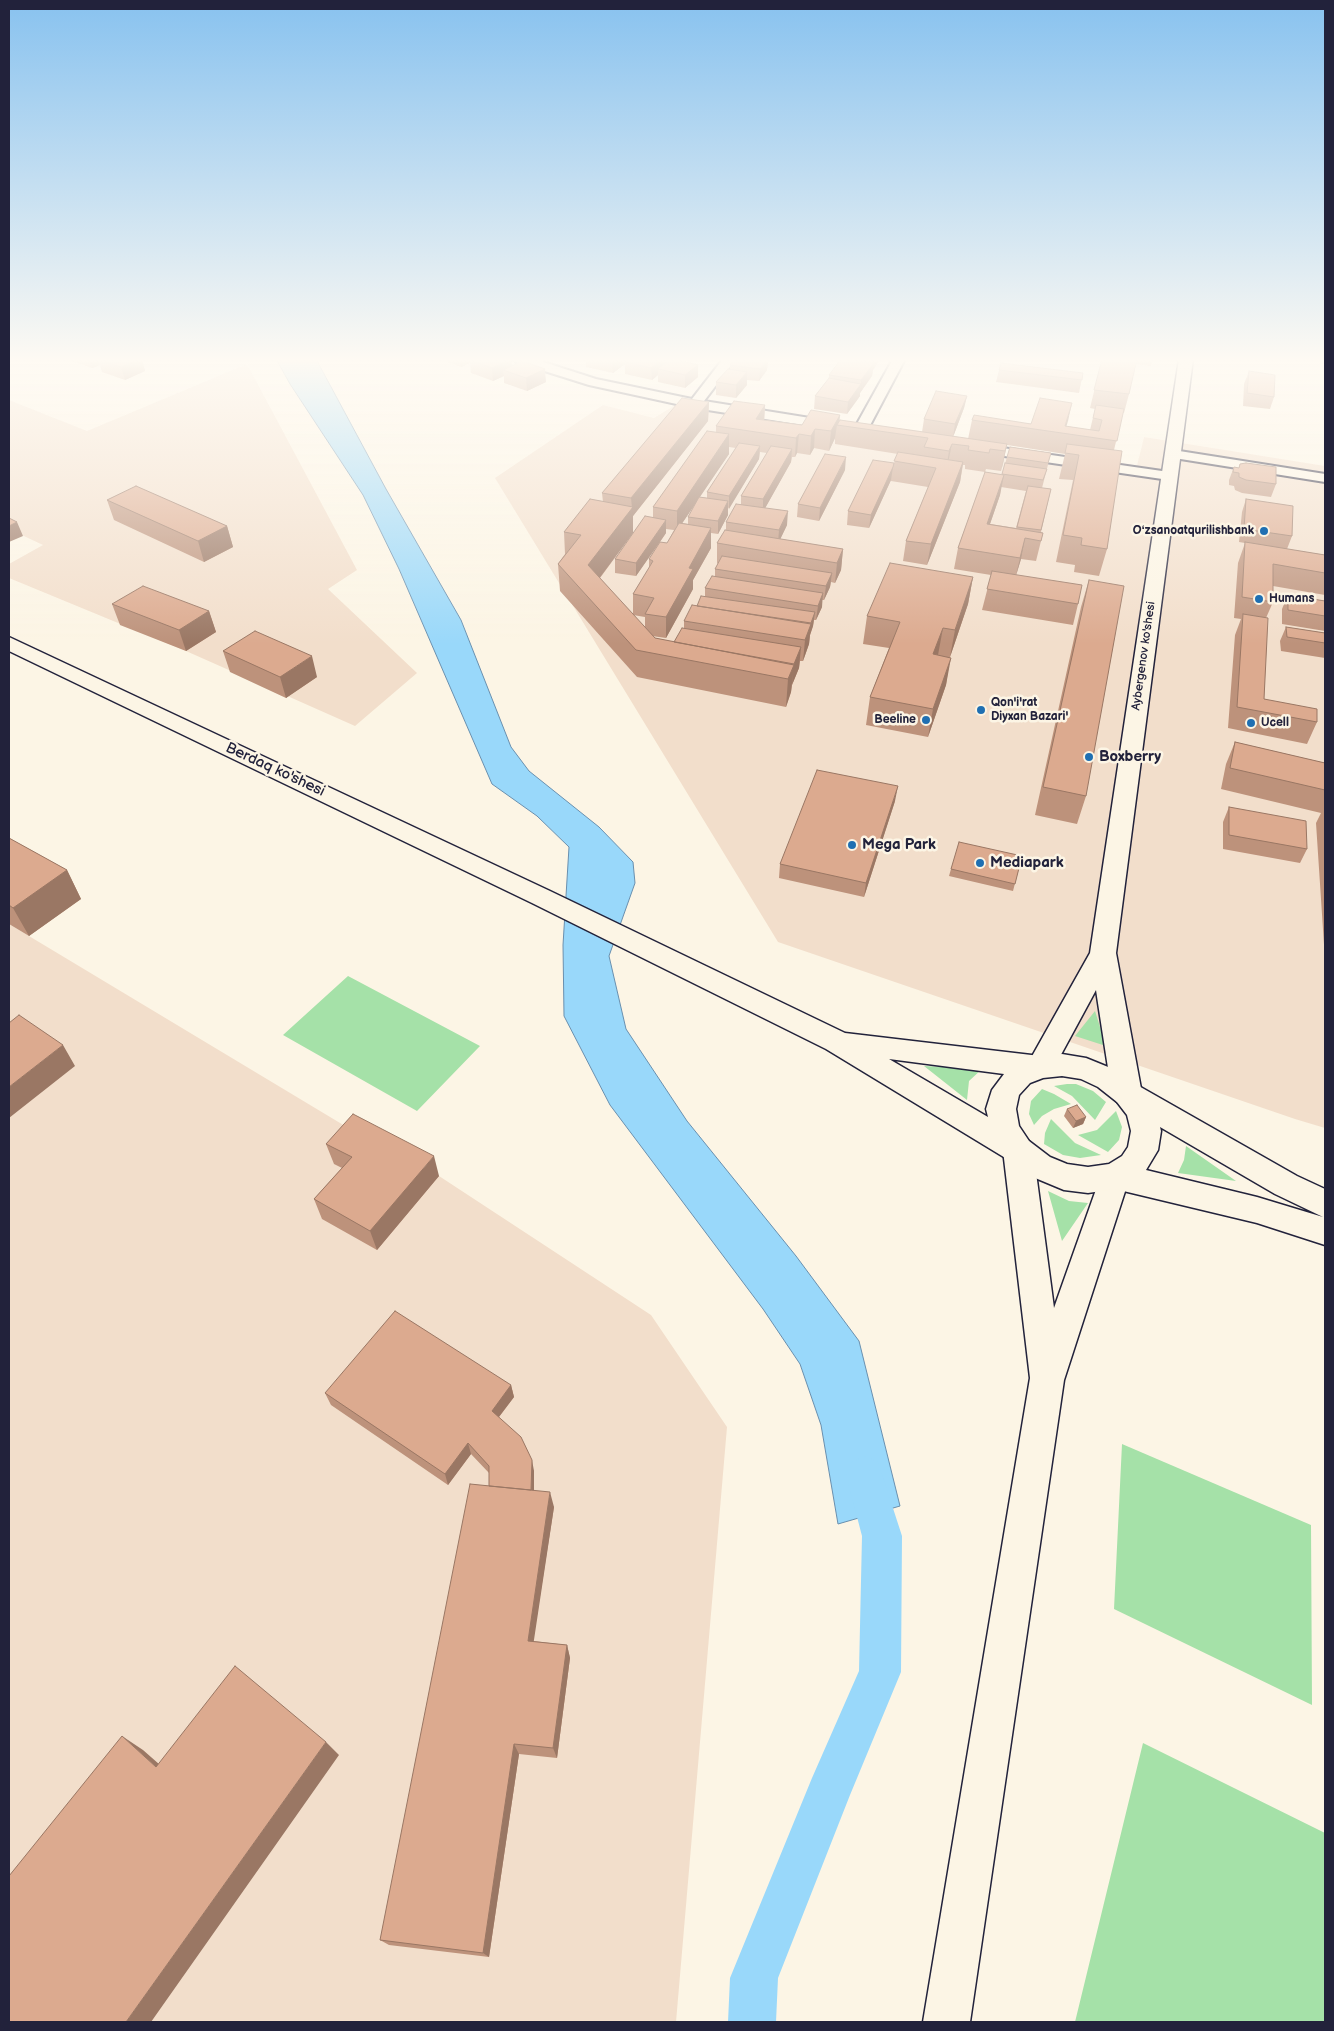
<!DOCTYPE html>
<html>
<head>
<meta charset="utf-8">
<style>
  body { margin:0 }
  #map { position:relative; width:1334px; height:2031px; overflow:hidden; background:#fcf5e5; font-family:"Balsamiq Sans",sans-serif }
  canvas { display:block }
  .frame { position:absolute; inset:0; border:10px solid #22223b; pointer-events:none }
</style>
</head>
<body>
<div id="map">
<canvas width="1334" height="2031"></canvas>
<div class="frame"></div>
</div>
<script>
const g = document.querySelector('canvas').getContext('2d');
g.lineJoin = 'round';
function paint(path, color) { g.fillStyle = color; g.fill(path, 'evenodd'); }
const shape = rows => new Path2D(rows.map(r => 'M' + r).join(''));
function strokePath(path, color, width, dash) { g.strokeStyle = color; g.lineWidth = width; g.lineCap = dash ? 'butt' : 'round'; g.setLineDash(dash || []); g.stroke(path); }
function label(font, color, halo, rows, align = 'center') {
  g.font = font + ' "Balsamiq Sans",sans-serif'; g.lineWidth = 5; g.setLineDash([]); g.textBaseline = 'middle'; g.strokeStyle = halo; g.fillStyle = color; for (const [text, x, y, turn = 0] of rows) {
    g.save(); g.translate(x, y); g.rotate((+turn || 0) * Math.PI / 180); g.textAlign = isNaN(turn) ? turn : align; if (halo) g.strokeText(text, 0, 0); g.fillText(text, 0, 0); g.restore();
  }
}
paint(shape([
  [247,364,357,570,328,589,417,673,355,726,186,651,9,578,9,564,43,545,9,529,9,400,87,431],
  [685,399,1136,470,1144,437,1325,466,1325,1128,1295,1119,778,942,495,478,603,405,654,418],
  [9,924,360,1135,439,1176,651,1315,727,1427,676,2022,9,2022]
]), '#f2decb');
paint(shape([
  [348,976,480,1046,417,1111,283,1035],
  [1095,1011,1106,1046,1075,1036],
  [924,1066,982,1069,969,1081,967,1100],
  [1067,1084,1076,1084,1093,1091,1106,1102,1095,1120,1072,1096,1054,1086],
  [1042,1089,1054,1094,1071,1104,1054,1109,1042,1116,1034,1125,1029,1114,1031,1101],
  [1116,1111,1122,1127,1119,1140,1108,1152,1078,1135,1097,1130],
  [1051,1119,1075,1143,1101,1155,1080,1158,1063,1155,1044,1144,1045,1133],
  [1186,1146,1236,1181,1178,1173,1184,1160],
  [1048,1191,1069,1201,1088,1203,1062,1241],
  [1122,1444,1311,1525,1312,1705,1114,1609],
  [1143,1743,1325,1833,1325,2022,1075,2022]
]), '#a5e1a8');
const water = shape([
  [276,359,316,359,386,489,461,620,511,747,529,771,599,827,633,862,635,883,609,956,626,1029,687,1121,796,1256,859,1341,900,1506,838,1524,821,1425,800,1364,763,1309,610,1105,564,1016,563,945,569,847,537,816,492,784,399,569,363,495,290,384,276,359]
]);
paint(water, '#99d8fa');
strokePath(water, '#698fae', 1);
paint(shape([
  [865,1456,878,1462,902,1536,901,1672,850,1795,778,1978,776,2022,728,2022,730,1978,812,1778,859,1671,862,1536,846,1475,852,1462,865,1456]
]), '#99d8fa');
const minor = shape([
  [514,359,534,359,596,379,692,399,723,359,736,359,704,401,835,422,842,426,835,430,695,408,589,385,516,362,514,359],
  [893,359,905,359,867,431,865,434,855,434,853,431,893,359],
  [975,444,1169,472,1176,476,1169,480,970,451,968,448,970,445,975,444],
  [1173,450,1325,474,1325,482,1168,457,1166,454,1168,451,1173,450]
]);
const tertiary = shape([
  [1179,359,1193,359,1116,953,1142,1094,1137,1102,1127,1106,1117,1102,1112,1094,1096,990,1050,1075,1040,1078,1030,1075,1026,1067,1090,953,1179,359],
  [1018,1138,1029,1141,1033,1150,1054,1308,1104,1167,1115,1163,1126,1167,1130,1176,1064,1380,970,2022,923,2022,1030,1378,1003,1150,1007,1141,1018,1138]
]);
const secondary = shape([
  [9,637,550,891,845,1033,1040,1056,1062,1054,1086,1058,1118,1071,1137,1085,1297,1176,1325,1189,1325,1245,1257,1223,1115,1189,1088,1193,1064,1190,1028,1175,1007,1159,826,1049,532,903,9,651,9,637],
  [889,1059,1004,1074,992,1090,986,1109,988,1117,889,1059],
  [1062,1076,1081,1079,1098,1087,1117,1102,1127,1115,1131,1131,1128,1147,1122,1156,1109,1164,1088,1167,1067,1164,1050,1157,1029,1141,1019,1126,1016,1109,1019,1095,1030,1083,1043,1078,1062,1076],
  [1160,1127,1275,1194,1323,1217,1257,1197,1146,1170,1158,1150,1161,1131,1160,1127]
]);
strokePath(minor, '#22223b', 4);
strokePath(tertiary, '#22223b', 3);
strokePath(secondary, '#22223b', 3);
paint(minor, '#fcf5e5');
paint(tertiary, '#fcf5e5');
paint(secondary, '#fcf5e5');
paint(shape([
  [69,359,142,359,145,371,125,380,102,372,100,365,92,368,69,360],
  [440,359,511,359,512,366,546,382,527,391,504,383,504,376,493,381,471,373,470,363,461,367],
  [586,359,626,359,626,361,665,364,698,377,685,388,658,382,658,375,652,380,625,374,625,364,613,373,586,367],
  [734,359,769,359,768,361,767,370,759,381,747,380,747,385,736,398,716,395,716,382,730,370,730,365],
  [853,359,880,359,873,370,872,376,860,393,860,396,847,414,814,409,815,396,829,378,829,375],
  [1102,359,1153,359,1151,366,1136,364,1129,394,1124,413,1123,413,1114,450,1107,549,1099,576,1074,572,1075,565,1056,562,1073,480,1059,479,1065,454,1007,445,1001,471,986,469,985,472,1002,475,1007,457,1051,453,1042,488,1051,489,1041,532,1043,533,1036,561,1021,559,1016,575,1078,604,1073,625,982,610,991,575,954,569,958,548,985,472,965,469,965,465,963,465,960,482,927,565,903,561,906,541,928,487,891,481,891,480,869,528,847,525,848,511,894,463,898,454,835,444,835,438,829,451,814,448,810,455,797,453,795,457,792,457,791,462,765,508,787,525,780,539,843,549,841,570,835,583,831,582,830,587,824,600,822,600,822,607,816,620,814,620,813,626,810,635,809,644,803,661,800,661,799,668,792,685,791,692,786,707,637,677,560,591,558,564,565,554,564,532,603,502,602,493,709,402,708,421,633,516,633,533,600,578,633,615,633,594,649,568,649,559,659,543,636,576,615,573,615,559,653,517,653,507,716,432,716,426,765,405,764,420,802,425,840,415,839,420,922,432,924,419,967,396,964,408,953,437,968,439,972,420,1066,426,1090,430,1095,409,1090,408],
  [729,447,736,448,707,492,707,498,699,497,729,454],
  [760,452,767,453,741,496,741,504,726,522,726,530,717,543,717,563,718,564,715,569,715,576,705,588,705,596,684,621,684,628,674,642,655,638,652,636,666,638,693,589,693,580,711,548,711,533,718,534,728,515,728,509,759,459],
  [1001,487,1026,491,1016,528,990,524,1000,495],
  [695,504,688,517,688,524,682,523],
  [666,529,674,530,667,543,660,542,666,533],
  [633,615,645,617,645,628],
  [1320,359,1325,359,1325,364,1321,364],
  [999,370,1083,373,1079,393,996,382],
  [1249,371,1274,397,1270,409,1243,406,1244,384],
  [1240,464,1276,484,1271,497,1242,493,1235,490,1234,486,1229,485,1229,480,1234,467,1239,468],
  [845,470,819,521,797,517,798,504],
  [1246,499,1292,536,1287,549,1325,555,1325,595,1273,586,1273,602,1266,618,1264,699,1317,722,1307,744,1228,728,1235,635,1241,619,1234,618,1238,563,1245,543,1239,542,1242,512],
  [107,500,227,526,233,547,204,562,114,520],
  [973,577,968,604,950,657,946,685,928,737,866,725,870,697,889,648,863,644,867,616],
  [1089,580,1086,796,1077,824,1035,815,1081,607],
  [1288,595,1325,601,1325,631,1282,624,1282,609],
  [112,604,209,611,216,632,186,651,120,625],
  [1286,627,1325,633,1325,658,1281,651,1280,641],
  [223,651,317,677,286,698,230,672],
  [1235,742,1325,763,1325,960,1316,823,1321,813,1221,789,1226,764],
  [895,801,864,897,779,878,780,864],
  [1229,807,1307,849,1300,863,1223,849,1223,822],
  [9,838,67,870,81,899,29,936,9,924],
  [1022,856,1013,891,949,876,951,869],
  [1067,1109,1086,1117,1083,1124,1073,1128,1064,1116],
  [326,1144,439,1176,377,1250,322,1219,314,1199,342,1168,334,1164],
  [511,1385,514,1397,499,1417,534,1471,534,1490,554,1507,533,1641,567,1645,570,1658,557,1758,519,1754,489,1957,389,1945,380,1940,489,1486,489,1473,471,1454,448,1485,331,1405,325,1393]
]), '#bd927b');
paint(shape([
  [89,359,111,359,98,360,100,365,92,368],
  [139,359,142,359,145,371,125,380,121,367],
  [460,359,479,359,470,360,470,363,461,367],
  [511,359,512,372,503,370,504,376,493,381,492,368],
  [613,359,626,359,626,362,625,362,625,364,613,373,612,360],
  [662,359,665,359,665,370,658,369,658,375,652,380,651,368],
  [769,359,768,361,767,370,759,381,760,369,767,360],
  [873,359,880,359,873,370,872,376,860,393,860,396,847,414,848,402,861,384,861,380,872,366],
  [698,365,698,377,685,388,685,375],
  [545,369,546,382,527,391,526,378],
  [747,372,747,385,736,398,736,385],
  [967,396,964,408,953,437,955,424],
  [709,402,708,421,633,516,633,533,589,592,588,565,632,508,631,498],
  [1072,403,1068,421,1064,434,1065,426],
  [765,405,764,424,756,419],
  [840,415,839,426,837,425,835,438,829,451,831,431],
  [815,429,814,448,810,455,811,436],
  [729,434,729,454,677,531,677,511],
  [799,434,797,453,795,457,796,438],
  [952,444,948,463,946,470,949,451],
  [1007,444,1003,464,1001,471,1005,451],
  [760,446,759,459,729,509,729,496],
  [792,449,791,462,763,512,763,499],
  [846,457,845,470,819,521,820,508],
  [963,462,960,482,927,565,931,544],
  [893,467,891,480,869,528,871,515],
  [1004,475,1000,495,983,544,987,524],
  [728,501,728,515,718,534,718,521],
  [788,511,787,525,778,544,779,530],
  [666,520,666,533,636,576,636,563],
  [17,522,23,536,9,542,9,526],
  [227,526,233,547,204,562,198,541],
  [711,528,711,548,693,580,693,589,666,638,666,617,689,568],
  [1025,538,1021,559,1015,579,1020,558],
  [843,549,841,570,835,583,837,563],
  [832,573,830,587,824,600,826,586],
  [973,577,968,604,950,657,955,630],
  [823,593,822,607,816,620,818,606],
  [209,611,216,632,186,651,179,630],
  [815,612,813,626,810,635,809,644,803,661,805,640],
  [943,628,938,655,933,654],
  [801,647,799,668,792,685,794,664],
  [312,656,317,677,286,698,280,677],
  [951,658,946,685,928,737,933,709],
  [794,665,791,692,786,707,788,679],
  [898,786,895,801,864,897,866,883],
  [67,870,81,899,29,936,13,908],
  [63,1045,75,1066,9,1118,9,1087],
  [1086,1117,1083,1124,1073,1128,1076,1121],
  [434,1156,439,1176,377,1250,370,1231],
  [511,1385,514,1397,495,1422,492,1411],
  [468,1443,471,1454,448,1485,445,1474],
  [532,1460,534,1471,534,1505,531,1495],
  [550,1492,554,1507,532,1653,528,1641],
  [567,1645,570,1658,557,1758,553,1748],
  [122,1736,143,1750,176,1779,156,1767],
  [326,1742,339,1755,151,2022,126,2022],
  [514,1744,519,1754,489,1957,483,1953]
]), '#9a7764');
const building = shape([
  [139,359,121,367,98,360,98,359,139,359],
  [472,359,511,359,492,368,470,360,472,359],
  [628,359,662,359,651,368,625,362,628,359],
  [670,359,672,359,698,365,685,375,658,369,670,359],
  [734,359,767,359,760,369,730,365,734,359],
  [841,359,849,359,874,363,861,380,829,375,841,359],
  [1102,359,1137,359,1129,394,1094,390,1102,359],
  [522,361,545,369,526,378,503,370,522,361],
  [1001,363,1083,373,1082,380,999,370,1001,363],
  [728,369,747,372,736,385,716,382,728,369],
  [1249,371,1275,375,1274,397,1247,393,1249,371],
  [829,378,861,384,848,402,815,396,829,378],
  [936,391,967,396,955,424,924,419,936,391],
  [682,398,709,402,631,498,602,493,682,398],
  [1040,398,1072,403,1065,426,1099,431,1102,420,1093,418,1096,405,1124,409,1117,441,972,420,974,415,1031,424,1040,398],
  [734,401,765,405,756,419,802,425,811,410,840,415,831,431,815,429,811,436,799,434,796,438,716,426,734,401],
  [840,420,1007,444,1005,451,990,449,989,453,968,450,969,446,952,444,949,451,924,447,928,438,837,425,840,420],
  [707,431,729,434,677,511,653,507,707,431],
  [739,443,760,446,729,496,707,492,739,443],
  [1067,444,1122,451,1107,549,1081,545,1082,538,1063,535,1079,455,1065,453,1067,444],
  [771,446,792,449,763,499,741,496,771,446],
  [1010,447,1051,453,1048,463,1007,457,1010,447],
  [898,452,963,462,931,544,906,541,936,468,894,461,898,452],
  [825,454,846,457,820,508,798,504,825,454],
  [873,460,894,463,893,467,871,515,848,511,873,460],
  [1005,463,1047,469,1043,480,1002,474,1005,463],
  [1246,463,1276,467,1276,484,1246,480,1239,477,1239,473,1233,472,1234,467,1239,468,1240,464,1246,463],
  [985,472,1004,475,987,524,1043,533,1041,541,1025,538,1020,558,958,548,985,472],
  [136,486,227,526,198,541,107,500,136,486],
  [1028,486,1051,489,1041,530,1017,527,1028,486],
  [699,497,728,501,718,521,688,517,699,497],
  [590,499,633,507,588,565,655,638,794,665,788,679,636,650,558,564,581,535,564,532,590,499],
  [1246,499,1293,506,1292,536,1244,529,1246,499],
  [736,504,788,511,779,530,726,522,736,504],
  [645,516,666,520,636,563,615,559,645,516],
  [9,518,17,522,9,526,9,518],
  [679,523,711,528,689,568,693,569,666,617,645,614,654,598,633,594,653,561,649,559,660,542,667,543,679,523],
  [725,530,843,549,837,563,717,543,725,530],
  [1245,542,1325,555,1325,573,1273,564,1273,602,1242,597,1245,542],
  [722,556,832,573,826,586,715,569,722,556],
  [890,563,973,577,955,630,943,628,933,654,951,658,933,709,870,697,900,622,867,616,890,563],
  [992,571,1082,585,1078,604,987,589,992,571],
  [712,576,823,593,818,606,705,588,712,576],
  [1089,580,1124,586,1086,796,1043,787,1089,580],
  [143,586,209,611,179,630,112,604,143,586],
  [1288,595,1325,601,1325,616,1288,610,1288,595],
  [701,596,815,612,811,623,697,606,701,596],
  [692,605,811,624,805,640,684,621,692,605],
  [1243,614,1268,618,1264,699,1317,709,1317,722,1237,707,1243,614],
  [1286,627,1325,633,1325,643,1287,637,1286,627],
  [682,628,801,647,794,664,674,642,682,628],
  [255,631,312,656,280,677,223,651,255,631],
  [1235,742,1325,763,1325,790,1230,768,1235,742],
  [817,770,898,786,866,883,780,864,817,770],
  [1229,807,1306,821,1307,849,1229,835,1229,807],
  [9,838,67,870,13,908,9,905,9,838],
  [959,842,1022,856,1015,884,951,869,959,842],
  [19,1015,63,1045,9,1087,9,1023,19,1015],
  [1077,1105,1086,1117,1076,1121,1067,1109,1077,1105],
  [353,1114,434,1156,370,1231,314,1199,352,1157,326,1144,353,1114],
  [395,1311,511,1385,492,1411,521,1437,532,1460,531,1490,489,1486,489,1466,468,1443,445,1474,325,1393,395,1311],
  [470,1484,550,1492,528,1641,567,1645,553,1748,514,1744,483,1953,380,1940,470,1484],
  [235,1666,326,1742,126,2022,9,2022,9,1876,122,1736,156,1767,235,1666]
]);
paint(building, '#dcaa8f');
strokePath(building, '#9a7764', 1);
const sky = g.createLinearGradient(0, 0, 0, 644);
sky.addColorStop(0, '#88c2ef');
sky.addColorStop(0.56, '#fefaf3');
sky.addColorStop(1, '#fefaf300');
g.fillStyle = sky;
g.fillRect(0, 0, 1334, 644);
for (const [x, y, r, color] of [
  [1264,531,5,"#1f6fb2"],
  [1259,599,5,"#1f6fb2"],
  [981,710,5,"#1f6fb2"],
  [926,720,5,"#1f6fb2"],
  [1251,723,5,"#1f6fb2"],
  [1089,757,5,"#1f6fb2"],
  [852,845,5,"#1f6fb2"],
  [980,863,5,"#1f6fb2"]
]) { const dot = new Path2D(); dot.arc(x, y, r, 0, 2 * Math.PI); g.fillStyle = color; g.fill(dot); strokePath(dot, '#fcf5e5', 2); }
label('bold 12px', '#22223b', '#fcf5e5', [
  ["Oʻzsanoatqurilishbank",1254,531,"right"],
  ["Humans",1269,599],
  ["Qon'i'rat",991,703],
  ["Diyxan Bazari'",991,717],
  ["Beeline",916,720,"right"],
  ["Ucell",1261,723]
], 'left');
label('12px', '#22223b', '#fcf5e5', [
  ["Aybergenov ko'shesi",1144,656,-82]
]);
label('bold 15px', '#22223b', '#fcf5e5', [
  ["Boxberry",1099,757],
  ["Mega Park",862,845],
  ["Mediapark",990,863]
], 'left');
label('15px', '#22223b', '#fcf5e5', [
  ["Berdaq ko'shesi",275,770,25]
]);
</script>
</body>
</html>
